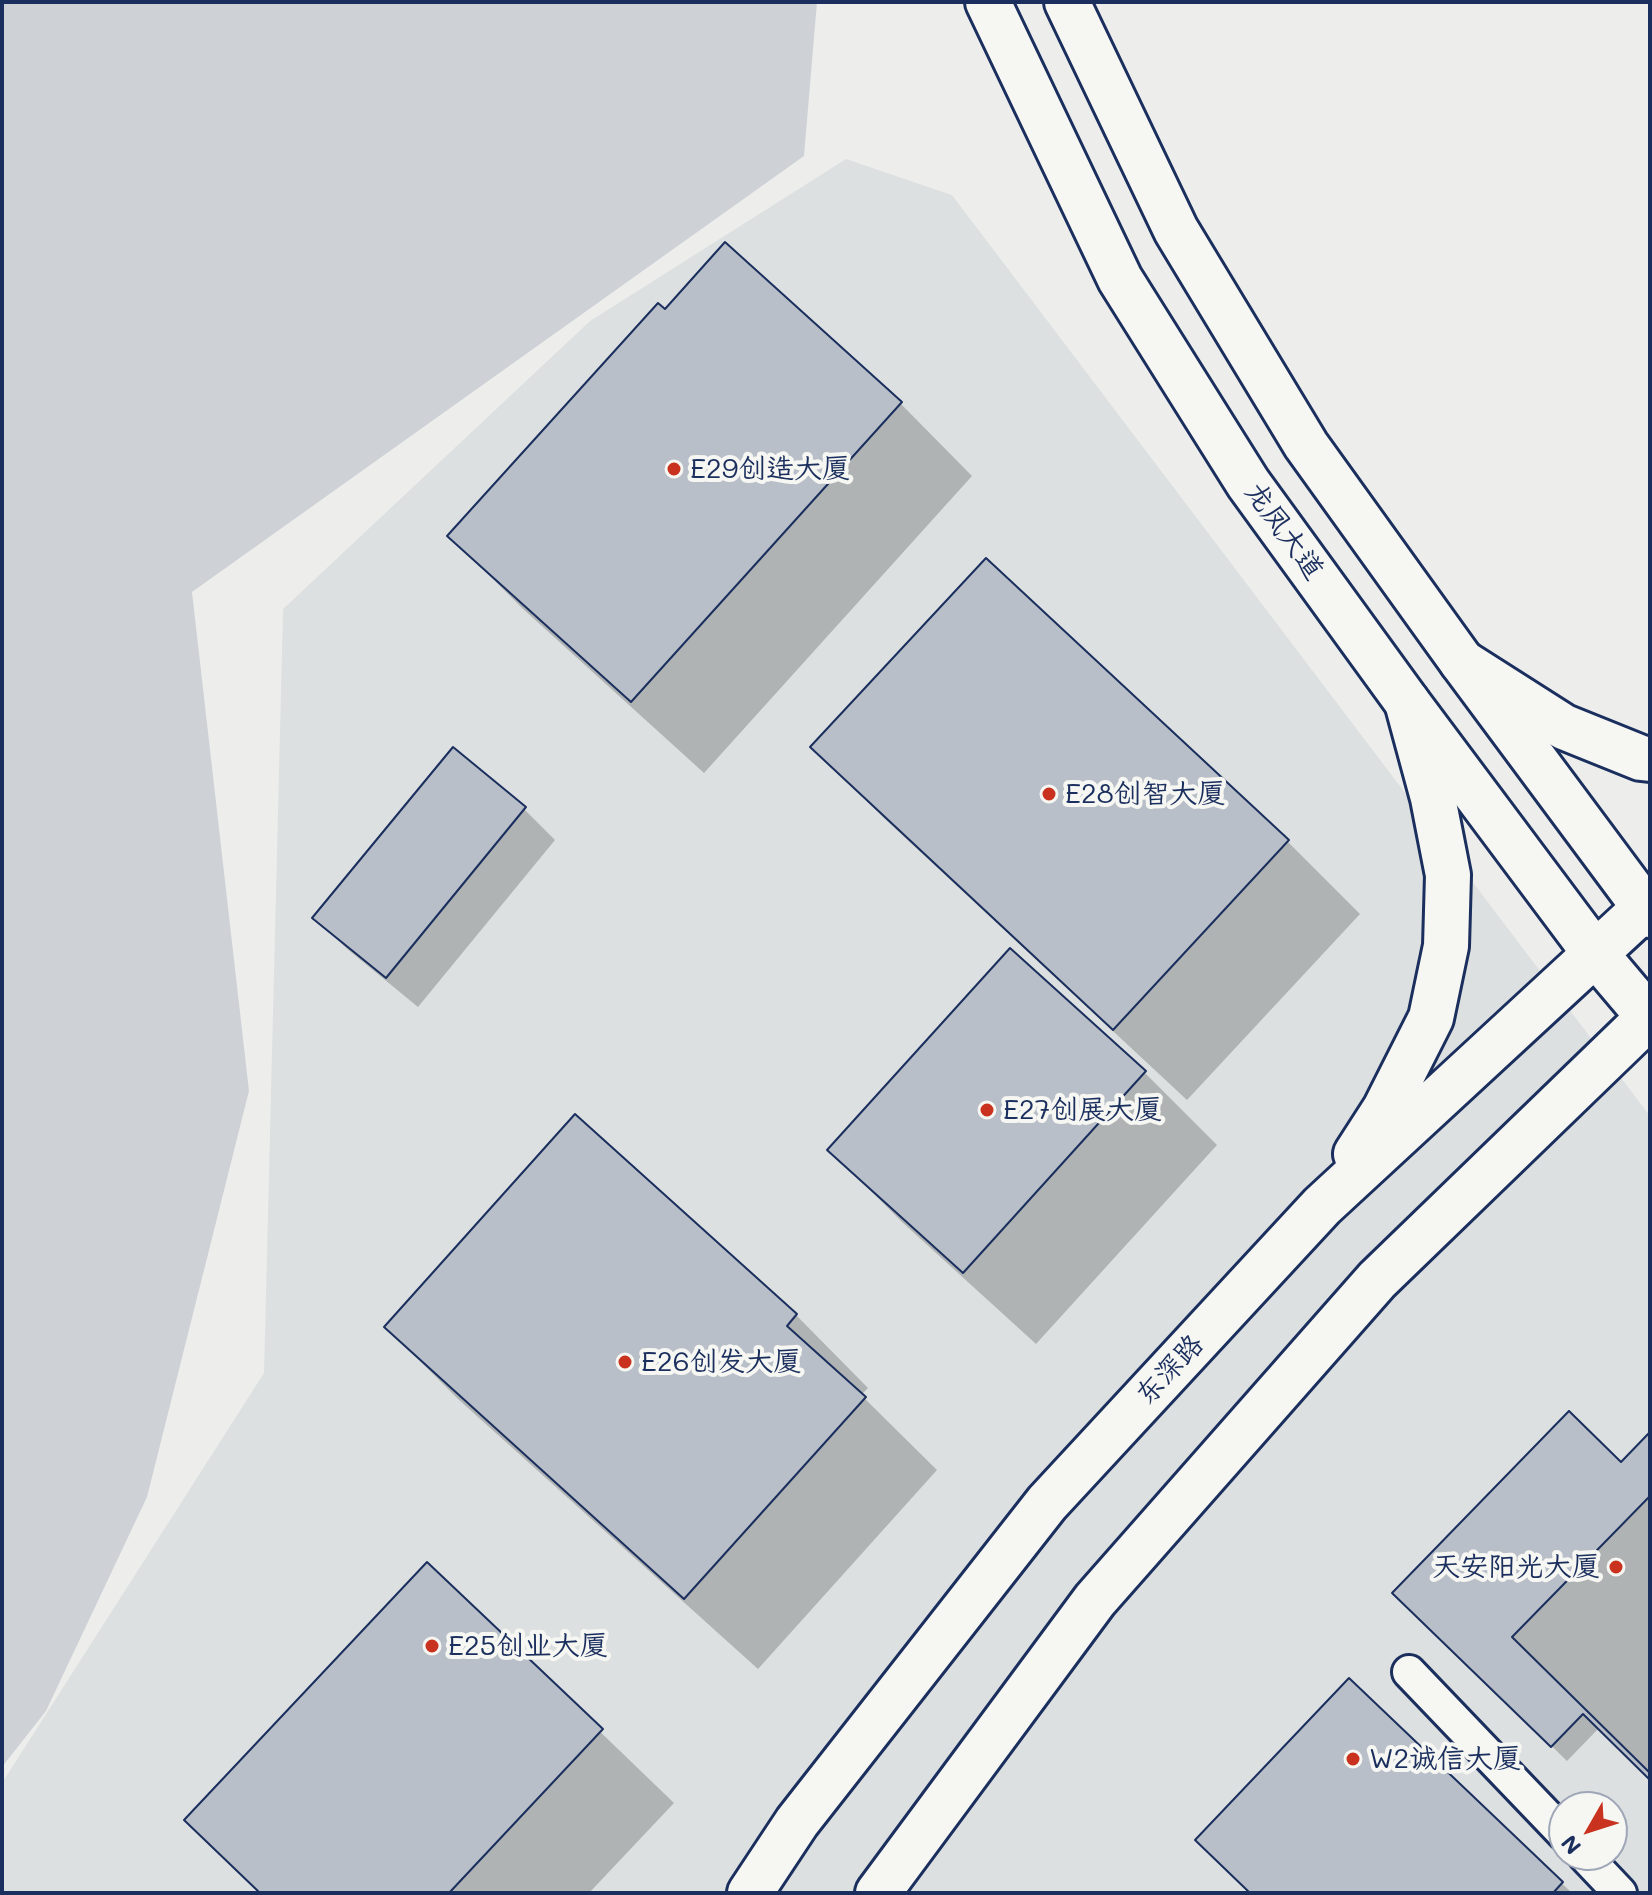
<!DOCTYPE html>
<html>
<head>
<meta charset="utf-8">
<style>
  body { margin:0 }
  #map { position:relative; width:1652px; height:1895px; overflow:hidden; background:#edeeec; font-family:Mali,sans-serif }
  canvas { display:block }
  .frame { position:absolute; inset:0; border:4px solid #1b2f5e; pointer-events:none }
  .north { position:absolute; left:1548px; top:1791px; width:80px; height:80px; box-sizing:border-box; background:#f6f6f2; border:2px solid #9ea6b7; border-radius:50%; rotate:231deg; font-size:22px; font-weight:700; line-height:32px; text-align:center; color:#1b2f5e }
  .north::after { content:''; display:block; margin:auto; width:28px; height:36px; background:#c8321e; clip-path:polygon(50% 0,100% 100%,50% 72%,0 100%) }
</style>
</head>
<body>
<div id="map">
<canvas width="1652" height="1895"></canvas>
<div class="frame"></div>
<div class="north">N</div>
</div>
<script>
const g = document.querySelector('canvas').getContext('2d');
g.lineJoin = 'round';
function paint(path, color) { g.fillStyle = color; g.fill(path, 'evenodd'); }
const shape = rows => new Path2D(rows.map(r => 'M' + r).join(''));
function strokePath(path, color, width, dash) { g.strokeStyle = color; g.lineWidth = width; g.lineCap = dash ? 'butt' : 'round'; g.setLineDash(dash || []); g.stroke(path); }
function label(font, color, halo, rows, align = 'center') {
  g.font = font + ' Mali,"LXGW WenKai TC",sans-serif'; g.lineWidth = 8; g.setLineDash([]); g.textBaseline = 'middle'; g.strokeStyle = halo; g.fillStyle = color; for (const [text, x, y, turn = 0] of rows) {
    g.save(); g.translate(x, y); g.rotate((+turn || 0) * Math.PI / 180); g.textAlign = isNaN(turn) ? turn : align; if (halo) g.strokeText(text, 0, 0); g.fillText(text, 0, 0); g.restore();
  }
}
paint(shape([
  [846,159,952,195,1650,1116,1650,1893,2,1893,2,1783,264,1373,283,609,590,321],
  [1564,1807,1612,1807,1612,1855,1564,1855]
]), '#dde0e1');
paint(shape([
  [2,2,817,2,804,156,192,592,249,1091,147,1497,46,1711,2,1767]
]), '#ced2d7');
paint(shape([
  [665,312,900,403,972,476,704,773,522,608,450,536],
  [986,561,1288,842,1360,914,1187,1100,885,819,813,747],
  [524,809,555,840,418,1007,346,948,315,917],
  [1144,1072,1217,1145,1036,1344,902,1222,830,1150],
  [796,1315,868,1388,861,1395,937,1470,758,1669,458,1399,386,1327],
  [1650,1434,1650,1777,1599,1728,1567,1761,1395,1593,1621,1464],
  [427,1565,674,1803,589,1893,259,1893,186,1820],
  [1349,1681,1572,1893,1250,1893]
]), '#0003');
const building = shape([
  [725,242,902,402,631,702,447,536,658,303,665,309,725,242],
  [986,558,1289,840,1113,1030,810,747,986,558],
  [453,747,526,807,386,978,312,918,453,747],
  [1010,948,1146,1071,963,1273,827,1150,1010,948],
  [575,1114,797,1314,787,1326,866,1397,684,1599,384,1327,575,1114],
  [1569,1411,1621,1462,1650,1432,1650,1780,1583,1714,1551,1747,1392,1593,1569,1411],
  [1650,1496,1650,1773,1512,1637,1650,1496],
  [427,1562,603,1729,449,1893,260,1893,184,1820,427,1562],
  [1349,1678,1563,1882,1553,1893,1250,1893,1195,1840,1349,1678]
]);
paint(building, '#b9bfc8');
strokePath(building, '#1b2f5e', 2);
const minor = shape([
  [1409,1672,1564,1834],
  [1584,1855,1620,1893]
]);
const primary = shape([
  [988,2,1120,279,1248,483,1407,702,1594,952,1649,1017],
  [1067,2,1176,230,1306,445,1462,662,1650,915]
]);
const trunk = shape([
  [1462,662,1564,727,1641,758,1650,759],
  [1356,1154,1385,1109,1431,1018,1446,946,1448,875,1433,798,1407,702],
  [750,1893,797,1822,1047,1503,1322,1206,1650,903],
  [878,1893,1095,1600,1377,1280,1650,1016]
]);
strokePath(minor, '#1b2f5e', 38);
strokePath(primary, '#1b2f5e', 50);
strokePath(trunk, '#1b2f5e', 50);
strokePath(minor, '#f6f6f2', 32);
strokePath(primary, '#f6f6f2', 44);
strokePath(trunk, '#f6f6f2', 44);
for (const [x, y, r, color] of [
  [674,469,8,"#c8321e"],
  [1049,794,8,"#c8321e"],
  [987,1110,8,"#c8321e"],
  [625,1362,8,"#c8321e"],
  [1616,1567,8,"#c8321e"],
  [432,1646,8,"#c8321e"],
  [1353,1759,8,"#c8321e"]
]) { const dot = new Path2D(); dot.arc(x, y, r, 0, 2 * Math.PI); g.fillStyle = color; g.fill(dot); strokePath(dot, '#f6f6f2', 3); }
label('28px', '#1b2f5e', '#f6f6f2', [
  ["E29创造大厦",690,469],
  ["E28创智大厦",1065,794],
  ["E27创展大厦",1003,1110],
  ["E26创发大厦",641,1362],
  ["天安阳光大厦",1600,1567,"right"],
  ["E25创业大厦",448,1646],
  ["W2诚信大厦",1369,1759]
], 'left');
label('28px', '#1b2f5e', '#f6f6f2', [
  ["龙凤大道",1284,531,54],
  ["东深路",1170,1370,-47]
]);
</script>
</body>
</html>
